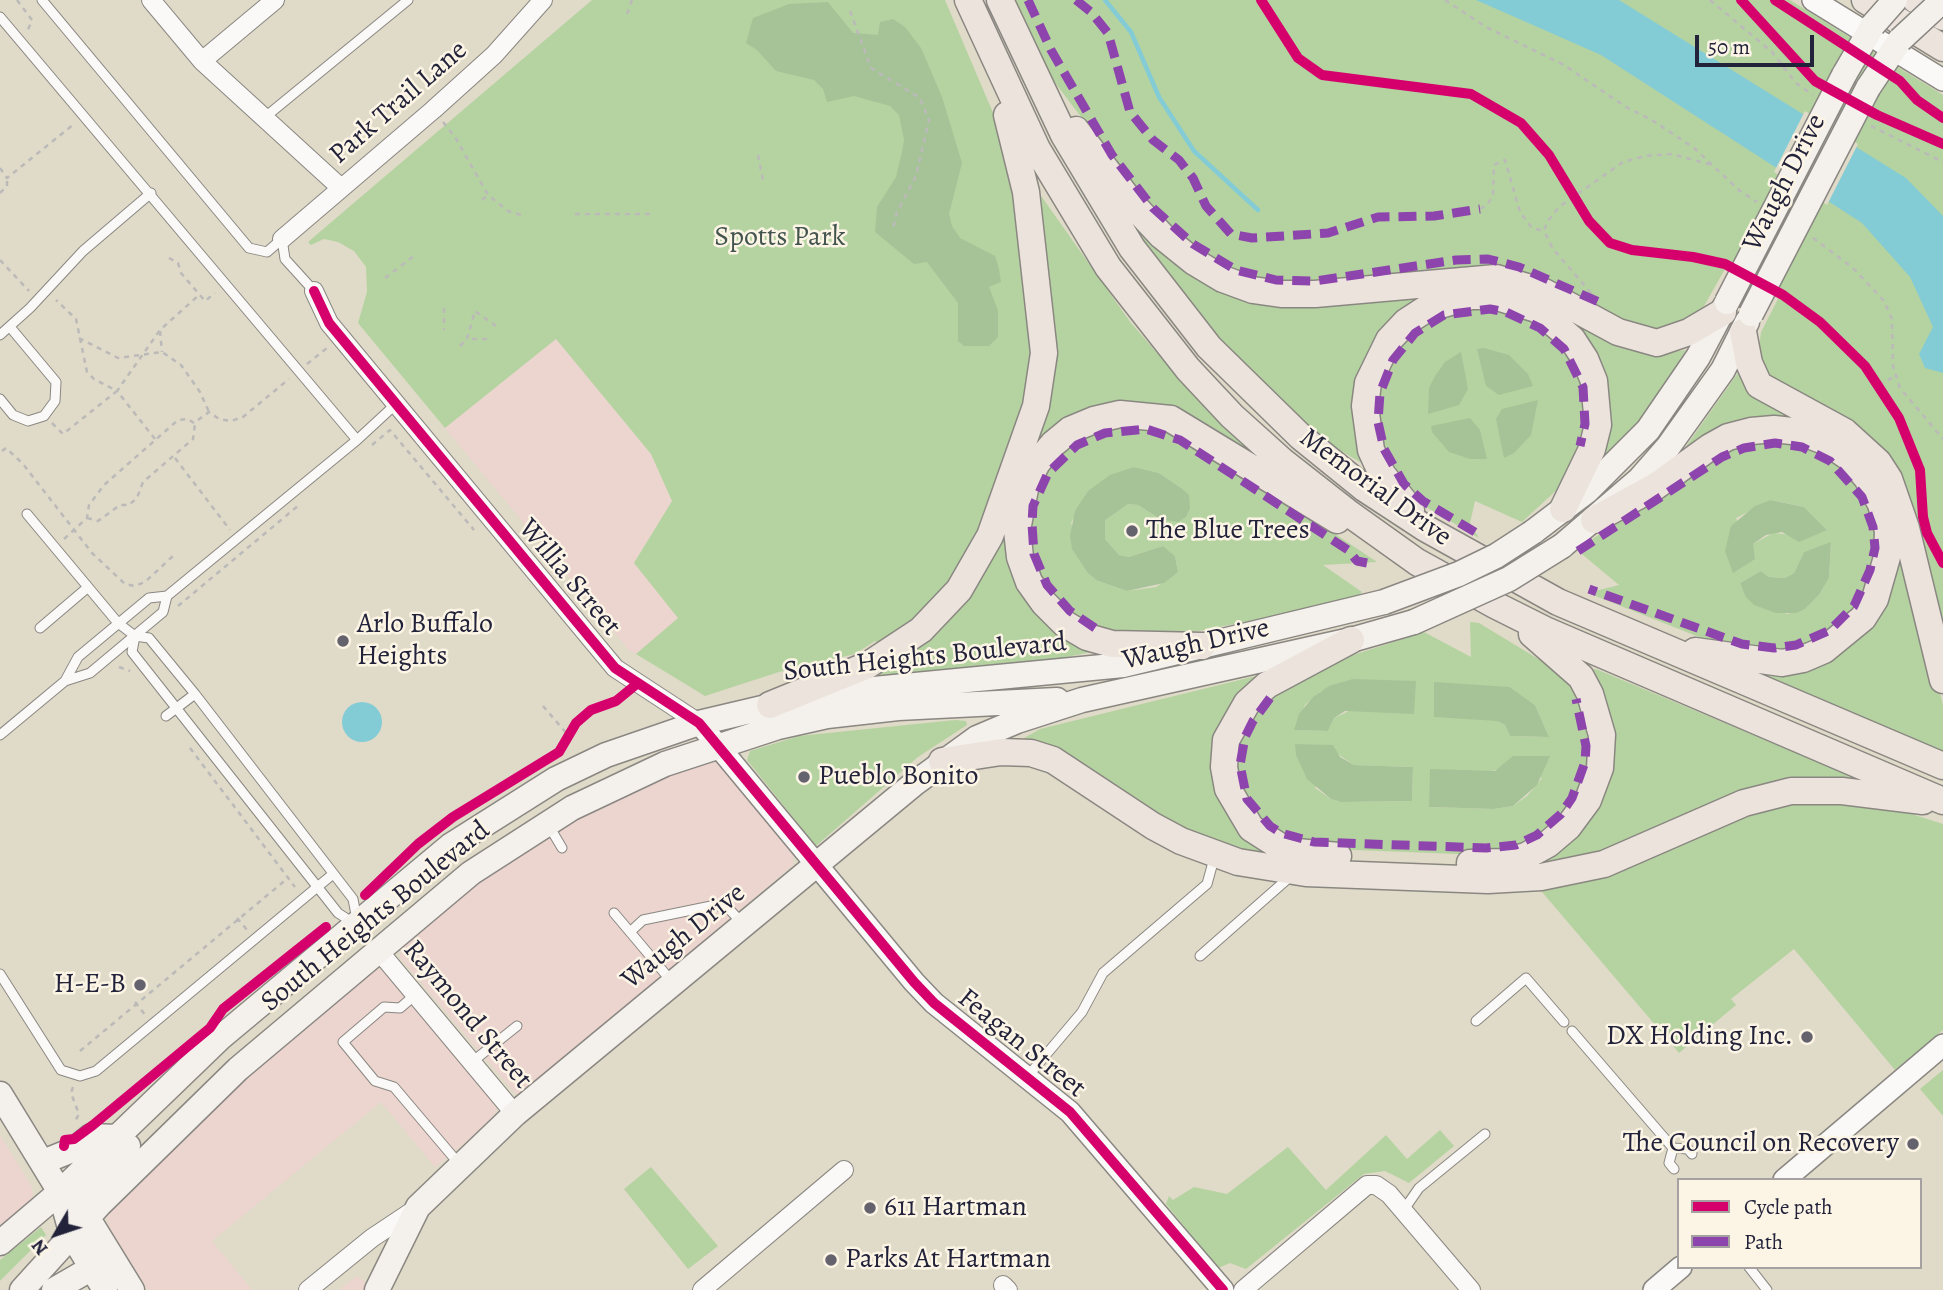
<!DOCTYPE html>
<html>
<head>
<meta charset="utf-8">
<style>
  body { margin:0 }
  #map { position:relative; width:1943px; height:1290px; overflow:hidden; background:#e0dac8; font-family:Alegreya,serif }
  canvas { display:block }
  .legend { position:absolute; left:1677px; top:1178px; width:245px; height:91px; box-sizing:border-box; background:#fcf5e5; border:2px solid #a5a1a1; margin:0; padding:9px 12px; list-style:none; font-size:21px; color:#22223b }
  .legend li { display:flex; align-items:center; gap:14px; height:35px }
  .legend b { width:35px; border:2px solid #a5a1a1 }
  .north { position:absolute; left:21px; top:1199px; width:70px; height:70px; -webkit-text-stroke:5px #fcf5e5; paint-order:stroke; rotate:231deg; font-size:19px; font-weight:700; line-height:28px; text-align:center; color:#22223b }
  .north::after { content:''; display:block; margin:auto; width:24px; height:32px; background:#22223b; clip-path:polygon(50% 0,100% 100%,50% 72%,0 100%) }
  .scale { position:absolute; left:1695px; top:35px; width:119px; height:32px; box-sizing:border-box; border:4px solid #22223b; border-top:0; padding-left:9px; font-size:21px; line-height:24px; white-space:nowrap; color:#22223b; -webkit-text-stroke:5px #fcf5e5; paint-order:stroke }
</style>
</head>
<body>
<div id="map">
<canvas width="1943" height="1290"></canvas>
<ul class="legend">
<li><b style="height:9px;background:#d6006c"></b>Cycle path</li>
<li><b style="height:9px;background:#8e44ad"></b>Path</li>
</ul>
<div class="north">N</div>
<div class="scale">50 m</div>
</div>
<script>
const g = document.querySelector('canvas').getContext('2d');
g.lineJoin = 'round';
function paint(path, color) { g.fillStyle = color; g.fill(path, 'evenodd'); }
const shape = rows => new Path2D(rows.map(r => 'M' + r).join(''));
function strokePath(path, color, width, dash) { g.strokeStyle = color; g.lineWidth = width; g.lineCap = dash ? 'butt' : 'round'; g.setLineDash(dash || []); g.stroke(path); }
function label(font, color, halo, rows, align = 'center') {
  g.font = font + ' Alegreya,serif'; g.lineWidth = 5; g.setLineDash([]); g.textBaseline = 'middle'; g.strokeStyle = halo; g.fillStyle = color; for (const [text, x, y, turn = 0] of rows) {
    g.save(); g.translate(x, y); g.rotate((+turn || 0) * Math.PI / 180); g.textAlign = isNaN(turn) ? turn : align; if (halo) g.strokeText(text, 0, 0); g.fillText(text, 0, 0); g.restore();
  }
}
paint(shape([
  [556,338,651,454,672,501,634,563,679,618,636,654,629,650,445,428],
  [709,761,720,765,793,854,793,865,525,1092,516,1094,400,958,401,944,501,864,561,826,654,780],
  [375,968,385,972,493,1101,497,1108,494,1118,435,1167,381,1102,212,1241,252,1290,148,1290,109,1227,107,1217,110,1212,230,1089],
  [0,1135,32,1187,33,1195,28,1205,0,1231],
  [357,1276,365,1282,365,1290,339,1290]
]), '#ecd4cf');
paint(shape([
  [592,0,945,0,994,115,1019,223,1038,351,1026,412,975,548,944,597,883,648,875,641,855,654,779,672,705,696,636,654,678,618,634,563,672,501,651,454,556,339,445,428,358,323,367,292,366,267,354,251,338,242,324,239,311,245,308,242],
  [1013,0,1790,0,1943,95,1943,628,1910,497,1888,455,1852,421,1769,377,1762,366,1759,349,1761,332,1779,297,1725,269,1703,308,1678,323,1642,331,1314,281,1282,282,1257,277,1228,267,1200,251,1170,227,1142,197,1043,67],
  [1039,193,1131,323,1198,400,1254,455,1194,422,1059,431,1010,538,1092,652,1017,667,878,675,878,671,919,645,1035,432],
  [1127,216,1202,277,1251,297,1304,302,1469,285,1506,287,1534,296,1635,348,1666,353,1686,350,1648,411,1600,463,1597,461,1606,425,1606,403,1598,368,1580,336,1545,307,1516,293,1471,288,1444,294,1417,307,1388,331,1367,365,1360,381,1356,415,1367,462,1365,465,1324,441,1300,422,1235,359,1149,253],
  [1469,303,1532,316,1579,362,1591,413,1573,475,1522,522,1475,501,1470,523,1479,538,1414,500,1382,458,1374,388,1412,328],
  [1740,370,1752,389,1763,399,1850,446,1869,464,1885,486,1898,521,1943,705,1943,752,1911,741,1758,674,1761,670,1785,669,1814,662,1831,655,1865,630,1886,595,1897,553,1896,536,1886,499,1876,480,1856,457,1818,432,1774,423,1754,424,1725,431,1690,452,1687,445],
  [1121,421,1189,436,1377,562,1323,565,1362,592,1355,599,1321,607,1153,640,1112,639,1053,605,1025,548,1033,487,1070,441],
  [1134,467,1159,473,1181,488,1160,519,1138,505,1128,504,1111,513,1105,520,1105,539,1119,555,1129,557,1163,546,1175,556,1178,572,1156,587,1127,591,1098,581,1071,523,1088,491],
  [1772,436,1835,457,1868,494,1881,560,1853,621,1788,654,1704,639,1588,593,1591,588,1599,590,1619,585,1577,550,1723,447],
  [1772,500,1804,507,1827,530,1792,535,1773,533,1753,544,1753,553,1736,518],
  [1831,543,1829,578,1819,595,1805,609,1787,614,1745,596,1740,583,1761,571,1769,577,1785,578,1794,573,1804,552],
  [1470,622,1479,623,1568,677,1593,724,1592,775,1547,836,1483,855,1303,848,1290,845,1242,802,1233,755,1256,703,1347,657,1424,632,1471,657],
  [1510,687,1535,705,1549,737,1510,736,1505,725,1497,721],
  [1321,691,1351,710,1334,718,1328,731,1295,730,1305,705],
  [1336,753,1354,765,1413,767,1412,801,1341,802,1331,799,1315,788],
  [1511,760,1542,778,1527,796,1513,806,1494,809,1429,807,1490,771,1498,770],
  [1596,669,1882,789,1844,783,1613,853,1533,871,1307,865,1219,849,1017,742,1040,729,1264,674,1216,768,1288,858,1493,869,1597,805,1589,670],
  [955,720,966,721,967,725,918,757,816,846,747,760,750,751,799,736],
  [1774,800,1883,805,1943,824,1943,1030,1895,1070,1794,949,1731,999,1736,1005,1679,1053,1537,886],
  [1943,1070,1943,1116,1920,1089],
  [1440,1130,1454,1146,1409,1183,1385,1171,1364,1174,1246,1269,1230,1263,1218,1268,1166,1204,1169,1196,1173,1200,1194,1187,1227,1194,1288,1147,1326,1190,1386,1135,1407,1159],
  [651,1167,718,1246,688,1269,624,1189],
  [41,1227,46,1235,0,1281,0,1260]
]), '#b5d3a1');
paint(shape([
  [828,2,853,33,878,35,880,22,893,19,905,27,921,48,942,97,962,163,949,214,952,226,960,238,995,256,999,269,1001,282,989,287,998,311,998,337,989,346,964,346,958,341,958,303,927,262,914,264,875,232,877,207,896,177,902,152,904,140,899,115,890,106,854,96,827,102,823,89,814,80,776,71,757,50,746,43,753,18,789,4],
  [1484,348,1509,355,1528,374,1533,386,1499,395,1486,386,1477,349],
  [1461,352,1468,389,1459,405,1428,414,1429,388,1435,376,1445,362],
  [1538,400,1531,435,1514,453,1504,458,1496,419,1502,409],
  [1470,418,1480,430,1487,459,1470,459,1449,452,1432,432,1431,426],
  [1134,467,1159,473,1181,488,1189,495,1190,509,1186,517,1178,522,1160,519,1138,505,1128,504,1105,520,1105,539,1119,555,1129,557,1163,546,1175,556,1178,572,1164,583,1127,591,1098,581,1088,573,1072,549,1070,536,1075,511,1088,491,1110,475],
  [1771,500,1804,507,1827,530,1799,542,1782,532,1766,535,1753,544,1755,559,1733,573,1725,551,1731,526,1755,506],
  [1831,542,1829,578,1819,595,1805,609,1796,613,1776,613,1754,605,1745,596,1740,583,1761,571,1769,577,1785,578,1794,573,1804,552],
  [1353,679,1416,681,1414,714,1345,711,1334,718,1328,731,1294,730,1299,714,1313,697,1329,686],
  [1434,682,1510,687,1535,705,1549,737,1510,736,1505,725,1497,721,1434,717],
  [1295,744,1333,745,1340,757,1354,765,1413,767,1412,801,1341,802,1331,799,1307,779,1296,755],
  [1513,756,1550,756,1537,785,1513,806,1494,809,1429,807,1430,769,1495,771]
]), '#a5c397');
paint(shape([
  [1476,0,1619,0,1906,178,1943,216,1943,373,1925,368,1919,354,1933,327,1910,277,1862,223,1601,55],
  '342 722a20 20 0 1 1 40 0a20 20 0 1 1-40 0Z'
]), '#84ccd5');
paint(shape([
  [1805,111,1858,144,1827,205,1774,172]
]), '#e0dac8');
strokePath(shape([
  [1105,0,1131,32,1159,97,1194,151,1258,210]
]), '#84ccd5', 4.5);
const service = shape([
  [42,0,249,248,267,252,282,239],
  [0,17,357,440],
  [264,118,408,0],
  [282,239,285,259,314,291],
  [0,335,30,308,83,251,151,193],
  [0,399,13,415,28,421,44,416,55,401,56,382,10,327],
  [27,514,118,623,135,636,149,638,195,694,353,899,357,920],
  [40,628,87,588],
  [135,636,132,652,338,913,355,924],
  [65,681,90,673,163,612,167,596],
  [166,716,195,694],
  [0,735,65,681,78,657,149,598,167,596,357,440,396,404],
  [549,826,562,848],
  [614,913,673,983],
  [630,932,643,920,716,905,730,910,742,923],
  [1200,956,1292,875],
  [0,974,61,1070,80,1076,96,1071,333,874],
  [415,995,400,1008,384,1007,343,1042,375,1081,394,1087,460,1165],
  [1476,1021,1526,978,1564,1022],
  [1572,1031,1673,1148,1688,1149,1692,1154],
  [472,1062,517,1026],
  [1028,1076,1082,1012,1103,973,1207,884,1215,855],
  [1673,1148,1669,1163,1674,1169],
  [1403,1211,1419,1188,1485,1134],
  [1749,1267,1767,1290]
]);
const minor = shape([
  [151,0,202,61,341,188],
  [202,61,275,0],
  [282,239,433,110,494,55,543,0],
  [314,291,329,323,615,668,699,723],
  [378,950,515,1114],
  [1003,1285,1008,1290],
  [308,1290,372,1238,417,1208],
  [702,1290,844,1170],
  [1243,1290,1367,1185,1376,1185,1389,1194,1471,1290]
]);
const tertiary = shape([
  [1813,0,1943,80],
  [699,723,914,982,934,1003,1070,1112,1223,1290],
  [1784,1180,1943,1045],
  [1654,1290,1681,1267]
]);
const secondary = shape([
  [1844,75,1873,25],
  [1868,88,1900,40],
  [1533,532,1587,491,1648,430,1698,357,1725,306],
  [1562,546,1640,479,1668,447,1723,370,1747,322],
  [0,1094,60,1192,72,1235,105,1290],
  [43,1162,75,1149,91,1136,117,1137],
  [81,1207,132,1290],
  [73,1230,78,1203,128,1146],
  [0,1243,60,1192,220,1038,450,846,556,779,606,755,699,723,822,694,1123,665,1384,602],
  [22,1290,100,1204,238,1069,471,873,572,808,665,764,778,727,827,716,898,708,1057,700],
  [54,1290,92,1268],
  [377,1290,418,1207,515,1114,915,783,977,738,1017,721,1082,700,1351,640,1414,622]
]);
const primary = shape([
  [968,0,1037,149,1108,267,1188,369,1232,416,1282,461,1347,512,1417,562,1495,605,1545,630,1943,801],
  [1000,0,1064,135,1132,248,1209,347,1301,437,1364,488,1425,528,1558,602,1943,766],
  [1865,0,1943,48],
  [1916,0,1943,17],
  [1076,130,1133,205,1162,236,1193,261,1223,279,1253,290,1281,294,1315,294,1496,278,1544,292,1618,332,1657,343,1689,332,1723,312],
  [1743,332,1749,363,1759,385,1845,432,1878,462,1889,479,1906,528,1943,680],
  [1411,510,1382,474,1371,450,1365,406,1368,383,1389,340,1406,322,1426,309,1471,296,1494,296,1537,309,1572,339,1585,359,1594,381,1598,425,1592,449,1563,509],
  [1594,520,1656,486,1710,447,1728,437,1751,431,1774,429,1801,432,1827,442,1850,458,1867,478,1881,504,1888,531,1887,557,1875,599,1863,618,1824,650,1803,659,1782,663,1695,651],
  [1202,646,1112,644,1087,637,1065,624,1044,603,1029,582,1020,557,1017,530,1026,484,1037,463,1053,444,1070,430,1094,420,1120,414,1171,419,1337,520],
  [770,705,868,665,921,630,959,590,990,536,1036,406,1044,353,1026,192,1007,115],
  [942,761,1001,752,1031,753,1053,760,1153,826,1181,841,1238,862,1306,873,1488,880,1541,877,1604,864,1744,803,1791,791,1842,791,1923,801],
  [1338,856,1287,851,1251,828,1228,789,1224,767,1226,740,1247,703,1267,685,1351,640],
  [1470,863,1503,862,1526,856,1548,844,1568,827,1588,800,1600,768,1602,735,1590,694,1581,677,1532,634]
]);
strokePath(service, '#8a8782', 11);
strokePath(minor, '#8a8782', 20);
strokePath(tertiary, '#8a8782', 24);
strokePath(secondary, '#8a8782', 27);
strokePath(primary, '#8a8782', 29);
strokePath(shape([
  [17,0,32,20,27,32],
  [1445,0,1486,27,1564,65,1626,107,1652,120,1694,148,1740,191,1757,202],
  [1710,0,1772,52,1796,83,1813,95],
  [850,11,871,68,920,98,929,120,916,176,897,212,893,228],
  [627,14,632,0],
  [443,122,455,137,488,195,508,211,521,215],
  [1871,126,1943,162],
  [758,155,763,180],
  [0,168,7,178,74,124],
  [0,193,7,186,7,178],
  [482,200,488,195],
  [1480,209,1488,204,1493,195,1494,165,1505,160,1520,212,1532,228,1544,231],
  [575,214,651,214],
  [1813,238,1853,268,1884,301,1892,319,1893,366,1900,388,1943,439],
  [169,258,178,263,181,273,205,301,215,293],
  [0,260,29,291],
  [385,278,415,255],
  [1591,293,1553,249,1544,231,1547,222,1559,207,1623,162,1645,156,1672,154,1712,165],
  [444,308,444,330],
  [160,331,162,352],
  [79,338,118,358,162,352,181,365,200,392,209,412],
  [487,339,467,339,475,311,496,326],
  [460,346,467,339],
  [307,364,327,348],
  [1879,385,1895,376],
  [52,423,63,434,117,391,94,379,87,372,76,319,56,300],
  [155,439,117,391,160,330,199,295],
  [372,445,390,430,474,530],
  [2,451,6,448,23,464,92,553,125,584,135,586,145,582,173,556],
  [175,458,230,530],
  [87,518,98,521,120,505,129,505,137,498,143,482,193,439,195,424],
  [64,539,87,518,89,505,104,485,178,420,188,419,194,423,209,412,219,419,231,421,243,417,289,379],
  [178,606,299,505],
  [119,667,130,671],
  [543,706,567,734],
  [190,748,295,887],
  [237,918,248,931],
  [135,1002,146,1016],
  [80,1051,288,878],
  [73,1087,71,1093,79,1114,74,1123]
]), '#bbbab9', 2.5, [5, 5]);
strokePath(service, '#faf9f7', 9);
strokePath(minor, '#faf9f7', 18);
strokePath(tertiary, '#faf9f7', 21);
strokePath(secondary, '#f4f1ec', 24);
strokePath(primary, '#ece4dc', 26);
const secondaryBridge = shape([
  [1873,25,1895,0],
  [1900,40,1943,0],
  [1727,302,1844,75],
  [1751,314,1868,88],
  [1384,602,1459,574,1496,556,1533,532],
  [1414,622,1509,579,1562,546]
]);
strokePath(secondaryBridge, '#8a8782', 27, []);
strokePath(secondaryBridge, '#f4f1ec', 24);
strokePath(shape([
  [1028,0,1051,50,1112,155,1153,208,1193,244,1236,270,1276,280,1315,281,1456,260,1488,259,1519,267,1599,302],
  [1076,0,1091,12,1108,33,1130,112,1153,140,1179,160,1193,178,1206,206,1231,234,1252,238,1328,233,1378,217,1434,216,1480,209],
  [1475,532,1423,501,1404,484,1384,449,1378,422,1380,393,1393,360,1415,333,1444,315,1490,309,1506,312,1540,328,1564,349,1583,387,1585,424,1580,446],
  [1578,551,1722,457,1744,448,1775,443,1802,447,1830,461,1862,497,1873,527,1875,548,1870,570,1854,606,1830,630,1796,645,1774,648,1742,644,1589,589],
  [1095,628,1070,611,1047,585,1034,554,1032,524,1033,506,1048,473,1077,445,1105,433,1146,429,1180,440,1348,550,1357,561,1367,563],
  [1270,698,1253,721,1245,737,1240,765,1247,799,1270,826,1281,833,1314,842,1486,848,1516,845,1537,835,1561,814,1572,798,1585,762,1586,746,1576,699]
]), '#8e44ad', 9, [18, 9]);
strokePath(shape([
  [1261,0,1298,58,1322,75,1471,94,1521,123,1549,155,1589,221,1610,243,1632,250,1693,257,1725,264,1783,295,1820,322,1865,366,1899,418,1920,470,1923,517,1927,533,1943,563],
  [1741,0,1815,81,1877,115,1943,144],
  [1775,0,1900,81,1917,100,1943,118],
  [314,291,329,323,615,668,699,723,914,982,934,1003,1070,1112,1223,1290],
  [365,895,418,844,453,817,559,752,576,723,591,710,616,701,638,683],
  [64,1146,65,1140,74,1139,93,1125,210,1028,223,1009,326,927]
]), '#d6006c', 10);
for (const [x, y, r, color] of [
  [1132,531,7,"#64626c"],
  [343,641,7,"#64626c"],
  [804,777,7,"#64626c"],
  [140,985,7,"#64626c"],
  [1807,1037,7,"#64626c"],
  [1913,1144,7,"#64626c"],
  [870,1208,7,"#64626c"],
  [831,1260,7,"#64626c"]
]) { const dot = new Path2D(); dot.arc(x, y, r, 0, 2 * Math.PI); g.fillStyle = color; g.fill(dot); strokePath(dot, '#fcf5e5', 2.5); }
label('28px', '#22223b', '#fcf5e5', [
  ["Park Trail Lane",399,103,-41],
  ["Waugh Drive",1785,183,-63],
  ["Memorial Drive",1375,488,36],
  ["Willia Street",569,578,50],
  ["Waugh Drive",1196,645,-13],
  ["South Heights Boulevard",925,658,-6],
  ["South Heights Boulevard",376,917,-39],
  ["Waugh Drive",684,937,-39],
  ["Raymond Street",467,1015,50],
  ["Feagan Street",1021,1044,39]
]);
label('28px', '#445550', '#fcf5e5', [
  ["Spotts Park",780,238]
]);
label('28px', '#22223b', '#fcf5e5', [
  ["The Blue Trees",1146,531],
  ["Arlo Buffalo",357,625],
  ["Heights",357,657],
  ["Pueblo Bonito",818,777],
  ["H-E-B",126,985,"right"],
  ["DX Holding Inc.",1793,1037,"right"],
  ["The Council on Recovery",1899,1144,"right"],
  ["611 Hartman",884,1208],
  ["Parks At Hartman",845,1260]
], 'left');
</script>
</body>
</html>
